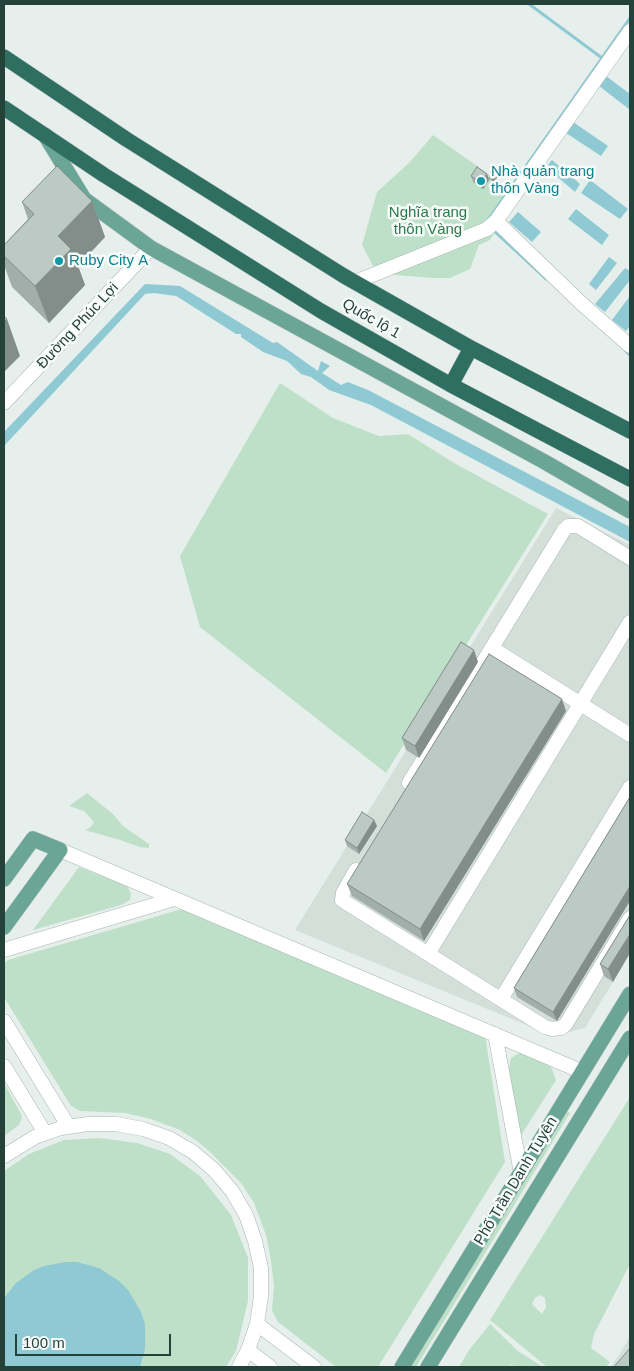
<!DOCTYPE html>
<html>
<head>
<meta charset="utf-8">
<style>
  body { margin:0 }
  #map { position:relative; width:634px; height:1371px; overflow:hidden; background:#e6efeb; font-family:Arial,sans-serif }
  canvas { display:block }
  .frame { position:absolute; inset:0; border:5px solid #24423a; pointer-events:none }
  .scale { position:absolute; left:15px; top:1334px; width:156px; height:22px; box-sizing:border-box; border:2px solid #24423a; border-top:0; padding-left:6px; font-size:15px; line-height:18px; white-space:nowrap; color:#24423a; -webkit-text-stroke:4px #f7fbf9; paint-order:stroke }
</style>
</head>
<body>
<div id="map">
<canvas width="634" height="1371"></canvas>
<div class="frame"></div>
<div class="scale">100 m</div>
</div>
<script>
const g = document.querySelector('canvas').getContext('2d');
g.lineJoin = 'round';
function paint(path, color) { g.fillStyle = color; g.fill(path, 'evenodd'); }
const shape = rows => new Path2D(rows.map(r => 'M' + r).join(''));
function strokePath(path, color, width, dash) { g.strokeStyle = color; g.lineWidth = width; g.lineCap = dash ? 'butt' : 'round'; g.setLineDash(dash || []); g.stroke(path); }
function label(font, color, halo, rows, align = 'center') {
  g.font = font + ' Arial,sans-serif'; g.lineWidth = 5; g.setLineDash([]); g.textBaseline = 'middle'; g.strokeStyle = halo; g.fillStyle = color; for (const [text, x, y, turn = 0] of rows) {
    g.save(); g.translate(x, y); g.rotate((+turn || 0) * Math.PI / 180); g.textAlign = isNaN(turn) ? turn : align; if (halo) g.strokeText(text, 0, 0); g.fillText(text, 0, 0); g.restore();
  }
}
paint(shape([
  [556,508,630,545,630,954,585,1028,553,1036,295,930],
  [630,1337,630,1367,611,1367]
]), '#d4dfda');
paint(shape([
  [433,135,511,190,496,230,490,240,479,245,470,269,450,278,432,278,384,274,373,266,362,245,377,192,410,162],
  [280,383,333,418,379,436,408,434,454,463,548,514,386,773,200,627,180,556],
  [87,793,113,814,123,826,149,844,149,848,140,847,120,840,85,830,91,827,94,822,84,811,69,806],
  [79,867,127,886,131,893,130,900,121,905,33,930],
  [182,909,485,1035,505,1162,378,1367,336,1367,278,1322,272,1311,274,1286,271,1261,266,1235,254,1203,241,1183,210,1152,197,1141,180,1130,151,1119,125,1113,80,1111,71,1106,4,997,4,963,8,960],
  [521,1052,550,1064,556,1080,520,1137,509,1069,511,1058],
  [4,1083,21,1114,22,1118,19,1125,4,1136],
  [630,1097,630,1264,594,1334,591,1348,610,1362,606,1367,547,1367,490,1320],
  [540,1295,545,1298,546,1307,542,1314,532,1304,535,1298],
  [567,1111,570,1113,416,1367,410,1367],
  [99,1138,137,1143,170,1154,200,1176,231,1215,248,1258,248,1301,236,1351,226,1367,4,1367,4,1171,29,1154,64,1140],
  [490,1324,518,1351,543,1367,517,1367,509,1364,513,1367,459,1367,469,1350]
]), '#bfe0c8');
paint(shape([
  [606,76,630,94,629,109,599,86],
  [573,122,608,146,601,156,566,133],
  [552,160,580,184,575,192,546,167],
  [590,180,628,209,620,219,581,193],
  [576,209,609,235,602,245,568,219],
  [518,212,541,232,532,242,509,222],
  [609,257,617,263,596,290,589,284],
  [625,268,630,271,630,280,605,312,595,304],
  [145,284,180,286,273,343,277,342,318,371,321,361,330,366,322,373,341,385,348,382,368,390,630,527,630,542,371,405,329,390,311,377,301,374,287,361,263,352,241,337,241,334,236,334,181,299,176,296,154,293,145,294,4,446,4,432],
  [630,296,630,326,626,331,612,320],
  [66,1262,77,1262,99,1268,119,1281,128,1290,141,1312,145,1324,145,1349,140,1367,4,1367,4,1298,16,1283,34,1270,44,1266]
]), '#8ec9d4');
strokePath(shape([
  [529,4,602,58],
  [488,220,630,18],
  [492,229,546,279],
  [625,350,630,355]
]), '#8ec9d4', 3);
const minor = shape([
  [496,221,581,303,630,346],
  [355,282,487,229,496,221,630,31],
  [4,403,151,248],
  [492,648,630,735],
  [409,783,564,530,568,526,578,526,630,558],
  [60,850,583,1072],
  [356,870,343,893,342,900,345,902,545,1027,552,1029,561,1028,566,1024,630,918],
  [4,950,174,899],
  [428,954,630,622],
  [501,999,630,787],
  [4,1021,69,1127],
  [495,1034,521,1173],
  [4,1066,45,1133],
  [4,1156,35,1137,61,1128,88,1124,116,1124,143,1129,169,1138,193,1152,214,1170,232,1191,246,1215,255,1241,261,1268,261,1296,257,1324,248,1350,239,1367],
  [257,1324,314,1367],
  [248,1350,270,1367]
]);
const major = shape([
  [45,135,84,199,151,248,543,461,630,511],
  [4,879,33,839,60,850,4,927],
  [402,1367,630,994],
  [428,1367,630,1038]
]);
const highway = shape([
  [4,57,126,139,344,276,471,348,630,431],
  [4,108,104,175,321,311,451,385,630,479],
  [451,385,471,348]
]);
strokePath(minor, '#a8b8b2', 15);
strokePath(major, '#c2cac8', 16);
strokePath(highway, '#c2cac8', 16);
strokePath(minor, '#fff', 14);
strokePath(major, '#6aa596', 15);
strokePath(highway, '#2f6f62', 15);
paint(shape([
  [487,174,489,180,483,189,473,182,471,176],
  [92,201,105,237,78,266,85,285,49,323,12,287,4,265,4,245,28,219,22,202],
  [478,662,419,758,406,750,402,738],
  [566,711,424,941,352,896,347,884],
  [630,797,557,1021,517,997,514,988],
  [374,820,377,826,359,854,347,846,345,840],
  [630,915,613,982,604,976,600,964]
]), '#a1aea9');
paint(shape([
  [487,174,489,180,483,189,480,182],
  [496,175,497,178,493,183,492,180],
  [92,201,105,237,78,266,85,285,49,323,35,286,58,236],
  [7,319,20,356,4,372,4,322],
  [474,650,478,662,419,758,415,746],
  [562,699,566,711,424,941,420,929],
  [374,820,377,826,359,854,357,848],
  [630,886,630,901,557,1021,553,1012],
  [630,934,630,953,613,982,608,969]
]), '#838d89');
const building = shape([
  [57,166,92,201,58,236,71,249,35,286,4,256,4,245,34,214,22,202,57,166],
  [477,167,487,174,480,182,471,176,477,167],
  [493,173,496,175,492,180,489,178,493,173],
  [4,316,7,319,4,322,4,316],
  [461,642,474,650,415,746,402,738,461,642],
  [489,654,562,699,420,929,347,884,489,654],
  [630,797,630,886,553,1012,514,988,630,797],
  [362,812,374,820,357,848,345,840,362,812],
  [630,915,630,934,608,969,600,964,630,915],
  [630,1348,630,1367,614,1367,630,1348]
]);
paint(building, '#bbcac4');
strokePath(building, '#838d89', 1);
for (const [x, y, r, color] of [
  [481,181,5,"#0f9aa8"],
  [59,261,5,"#0f9aa8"]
]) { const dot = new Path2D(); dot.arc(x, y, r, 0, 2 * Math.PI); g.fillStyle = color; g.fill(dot); strokePath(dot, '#f7fbf9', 2); }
label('15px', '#0d838f', '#f7fbf9', [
  ["Nhà quản trang",491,172],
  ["thôn Vàng",491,189],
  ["Ruby City A",69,261]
], 'left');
label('15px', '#2d7a4b', '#f7fbf9', [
  ["Nghĩa trang",428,213],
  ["thôn Vàng",428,230]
]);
label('15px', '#24423a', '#f7fbf9', [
  ["Quốc lộ 1",371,319,30],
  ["Đường Phúc Lợi",78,326,-47],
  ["Phố Trần Danh Tuyên",516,1181,-59]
]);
</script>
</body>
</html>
